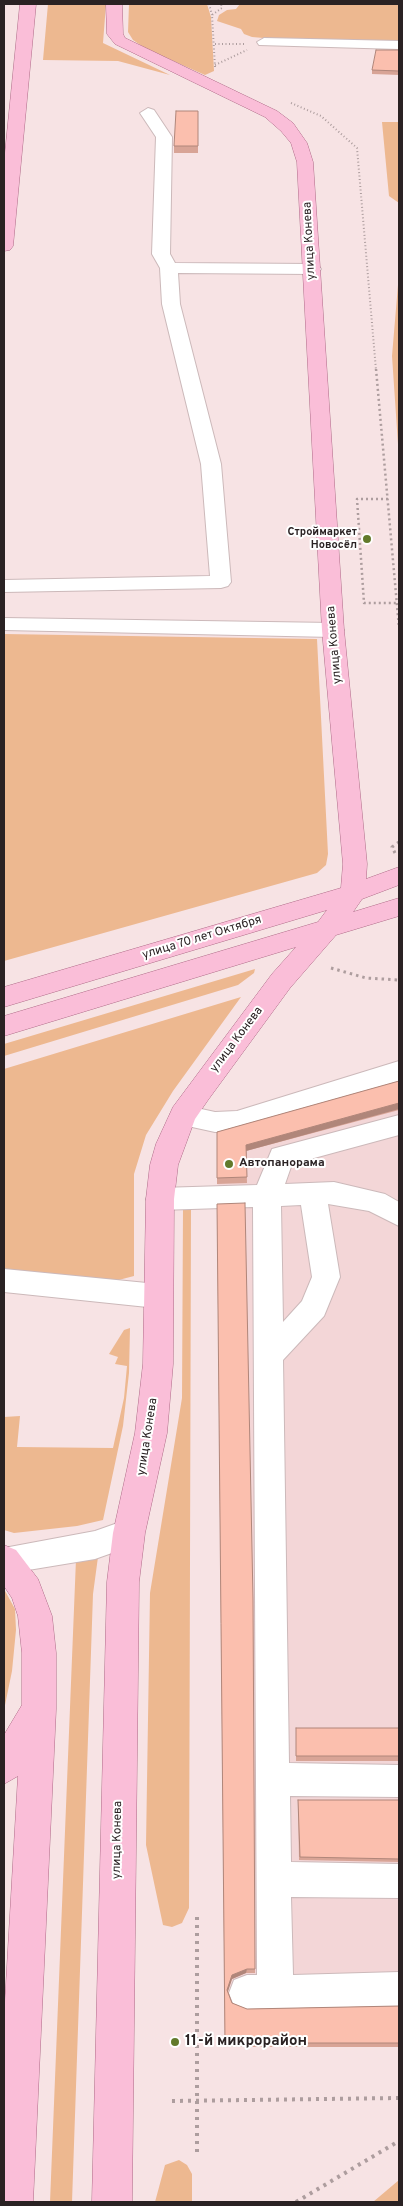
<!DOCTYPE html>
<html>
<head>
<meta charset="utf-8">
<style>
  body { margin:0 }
  #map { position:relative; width:403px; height:2206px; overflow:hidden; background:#f7e3e4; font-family:Overpass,sans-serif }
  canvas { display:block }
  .frame { position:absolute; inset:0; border:5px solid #2a2223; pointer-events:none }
</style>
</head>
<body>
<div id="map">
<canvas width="403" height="2206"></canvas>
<div class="frame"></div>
</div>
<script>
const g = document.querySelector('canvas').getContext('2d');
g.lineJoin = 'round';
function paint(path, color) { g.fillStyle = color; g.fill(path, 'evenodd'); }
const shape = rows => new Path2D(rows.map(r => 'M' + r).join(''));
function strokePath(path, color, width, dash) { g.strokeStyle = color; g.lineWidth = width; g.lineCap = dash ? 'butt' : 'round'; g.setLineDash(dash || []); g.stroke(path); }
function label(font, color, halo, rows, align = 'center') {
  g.font = font + ' Overpass,sans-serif'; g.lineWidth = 4; g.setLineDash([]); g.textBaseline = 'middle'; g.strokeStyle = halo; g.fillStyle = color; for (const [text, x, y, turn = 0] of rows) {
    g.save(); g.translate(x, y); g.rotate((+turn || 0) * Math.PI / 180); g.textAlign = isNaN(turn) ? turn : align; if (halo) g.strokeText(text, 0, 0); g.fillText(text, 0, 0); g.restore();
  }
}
paint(shape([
  [399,1087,399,2047,225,2047,217,1138]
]), '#f3d6d7');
paint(shape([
  [48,4,106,4,103,43,170,75,118,61,43,60],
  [129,4,207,4,211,17,214,71,205,75,146,49,133,40,128,32],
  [240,4,399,4,399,41,364,43,329,39,310,42,252,37,244,34,241,29,217,21,219,15,227,10,236,9],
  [382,122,399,122,399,203,389,196],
  [399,273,399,459,392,356],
  [4,634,317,639,328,854,326,865,317,873,4,961],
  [255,969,254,973,238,985,4,1056,4,1044],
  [241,997,173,1091,146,1135,134,1174,134,1276,107,1283,4,1273,4,1069],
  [183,1210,191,1210,189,1908,182,1923,172,1927,163,1925,146,1845,150,1593,182,1398],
  [130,1328,129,1373,123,1426,103,1520,77,1526,14,1533,4,1530,4,1417,20,1416,17,1447,113,1448,124,1398,127,1366,115,1364,118,1357,109,1354,124,1330],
  [98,1557,93,1594,72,2202,50,2202,76,1559],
  [4,1589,15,1609,16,1630,12,1671,4,1710],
  [179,2160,187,2165,192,2174,192,2202,155,2202,165,2165],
  [399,2180,399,2202,373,2202]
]), '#edb890');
const minor = shape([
  [264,38,399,41,399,49,259,45,257,42,264,38],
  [148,108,154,110,172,137,170,254,175,263,312,264,318,265,321,269,318,273,312,274,178,273,180,304,221,464,231,582,228,586,221,588,4,592,4,580,210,576,201,464,162,304,160,268,152,254,156,137,140,113,148,108],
  [4,618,333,623,340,625,344,630,340,635,333,637,4,630,4,618],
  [399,1061,399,1081,237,1131,215,1132,183,1125,174,1122,170,1115,174,1108,183,1105,215,1112,237,1111,399,1061],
  [399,1115,399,1135,292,1164,285,1184,334,1182,385,1194,399,1202,399,1226,369,1211,328,1204,340,1277,324,1316,283,1360,289,1763,399,1765,399,1797,290,1796,291,1862,399,1864,399,1898,291,1897,293,1975,399,1972,399,2008,247,2011,234,2006,229,1993,234,1980,247,1975,257,1975,253,1207,160,1210,150,1207,146,1199,150,1191,160,1188,257,1185,272,1149,399,1115],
  [301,1205,312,1277,302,1301,283,1322,281,1206,301,1205],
  [4,1269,157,1284,167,1288,171,1296,167,1304,157,1308,4,1292,4,1269],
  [129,1519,140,1523,144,1533,140,1543,95,1559,4,1574,4,1548,95,1531,129,1519]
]);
const major = shape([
  [20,4,36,4,13,246,10,250,4,251,4,163,20,4],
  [106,4,122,4,123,34,125,38,277,111,293,123,307,143,313,162,344,630,367,864,366,879,399,867,399,885,362,899,353,912,399,898,399,916,336,935,290,988,208,1100,195,1119,178,1165,174,1199,173,1364,167,1433,145,1533,139,1582,132,2202,92,2202,107,1582,113,1533,135,1433,143,1364,146,1199,150,1165,156,1144,173,1107,272,974,296,947,4,1036,4,1016,318,922,327,910,4,1007,4,987,341,888,343,864,322,630,297,162,291,143,281,131,265,117,115,44,107,34,106,4],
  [4,1545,16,1550,38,1579,52,1616,56,1653,56,1709,33,2202,4,2202,4,2019,18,1776,4,1784,4,1735,22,1705,22,1653,18,1616,12,1598,4,1586,4,1545]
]);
strokePath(minor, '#ccb9ba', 2);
strokePath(major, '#af6b88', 1);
strokePath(shape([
  [209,4,212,15],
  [215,44,245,44],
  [215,65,247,50],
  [215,67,212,15,222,8,221,4],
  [291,103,321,116,357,148,376,370]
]), '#ad9d9e', 2, [1, 2.5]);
strokePath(shape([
  [376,369,399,628],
  [388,499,357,499,364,603,397,603]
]), '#ad9d9e', 2.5, [2, 3]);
strokePath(shape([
  [395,853,392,847,399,842],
  [331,968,366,978,399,980]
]), '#ad9d9e', 3, [2.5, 4]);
strokePath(shape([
  [197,1917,197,2156],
  [172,2101,399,2098],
  [296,2202,399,2141]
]), '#ad9d9e', 4, [3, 5]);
paint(minor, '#fff');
paint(major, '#fabed8');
paint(shape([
  [399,50,399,75,372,74,372,70],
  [198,111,198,153,174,153,174,146],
  [399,1081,399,1110,246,1151,247,1183,217,1184,217,1132],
  [217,1204,255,1969,255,1973,246,1973,232,1979,228,1991,232,2003,247,2009,399,2006,399,2047,225,2047],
  [296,1728,399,1728,399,1761,296,1761],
  [298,1800,399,1800,399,1862,299,1860]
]), '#d8a496');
paint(shape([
  [399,1103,399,1109,246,1151,246,1145],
  [247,1969,246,1973,232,1979,227,1994,227,1990,232,1975]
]), '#b0867a');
const building = shape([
  [376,50,399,50,399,71,372,70,376,50],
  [176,111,198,111,198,146,174,146,176,111],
  [399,1081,399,1103,246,1145,247,1177,217,1178,217,1132,399,1081],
  [245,1203,253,1599,255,1969,247,1969,232,1975,227,1990,232,2003,247,2009,399,2006,399,2043,225,2043,217,1204,245,1203],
  [296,1728,399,1728,399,1756,296,1756,296,1728],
  [298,1800,399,1800,399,1859,300,1857,298,1800]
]);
paint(building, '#fbbfae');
strokePath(building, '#b0867a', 1);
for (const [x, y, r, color] of [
  [367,539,5,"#627a2b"],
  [229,1164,5,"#627a2b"],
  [175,2042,5,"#627a2b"]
]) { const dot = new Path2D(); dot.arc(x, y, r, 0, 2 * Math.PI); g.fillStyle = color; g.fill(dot); strokePath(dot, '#fff', 2); }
label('bold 11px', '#2a2223', '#fff', [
  ["Строймаркет",357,533],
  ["Новосёл",357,546]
], 'right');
label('12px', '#2a2223', '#fff', [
  ["улица Конева",310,241,-93],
  ["улица Конева",335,645,-95],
  ["улица 70 лет Октября",202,938,-17],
  ["улица Конева",237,1040,-53],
  ["улица Конева",148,1437,-81],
  ["улица Конева",118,1840,-89]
]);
label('bold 12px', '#2a2223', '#fff', [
  ["Автопанорама",239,1164]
], 'left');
label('bold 15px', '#2a2223', '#fff', [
  ["11-й микрорайон",185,2042]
], 'left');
</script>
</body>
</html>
